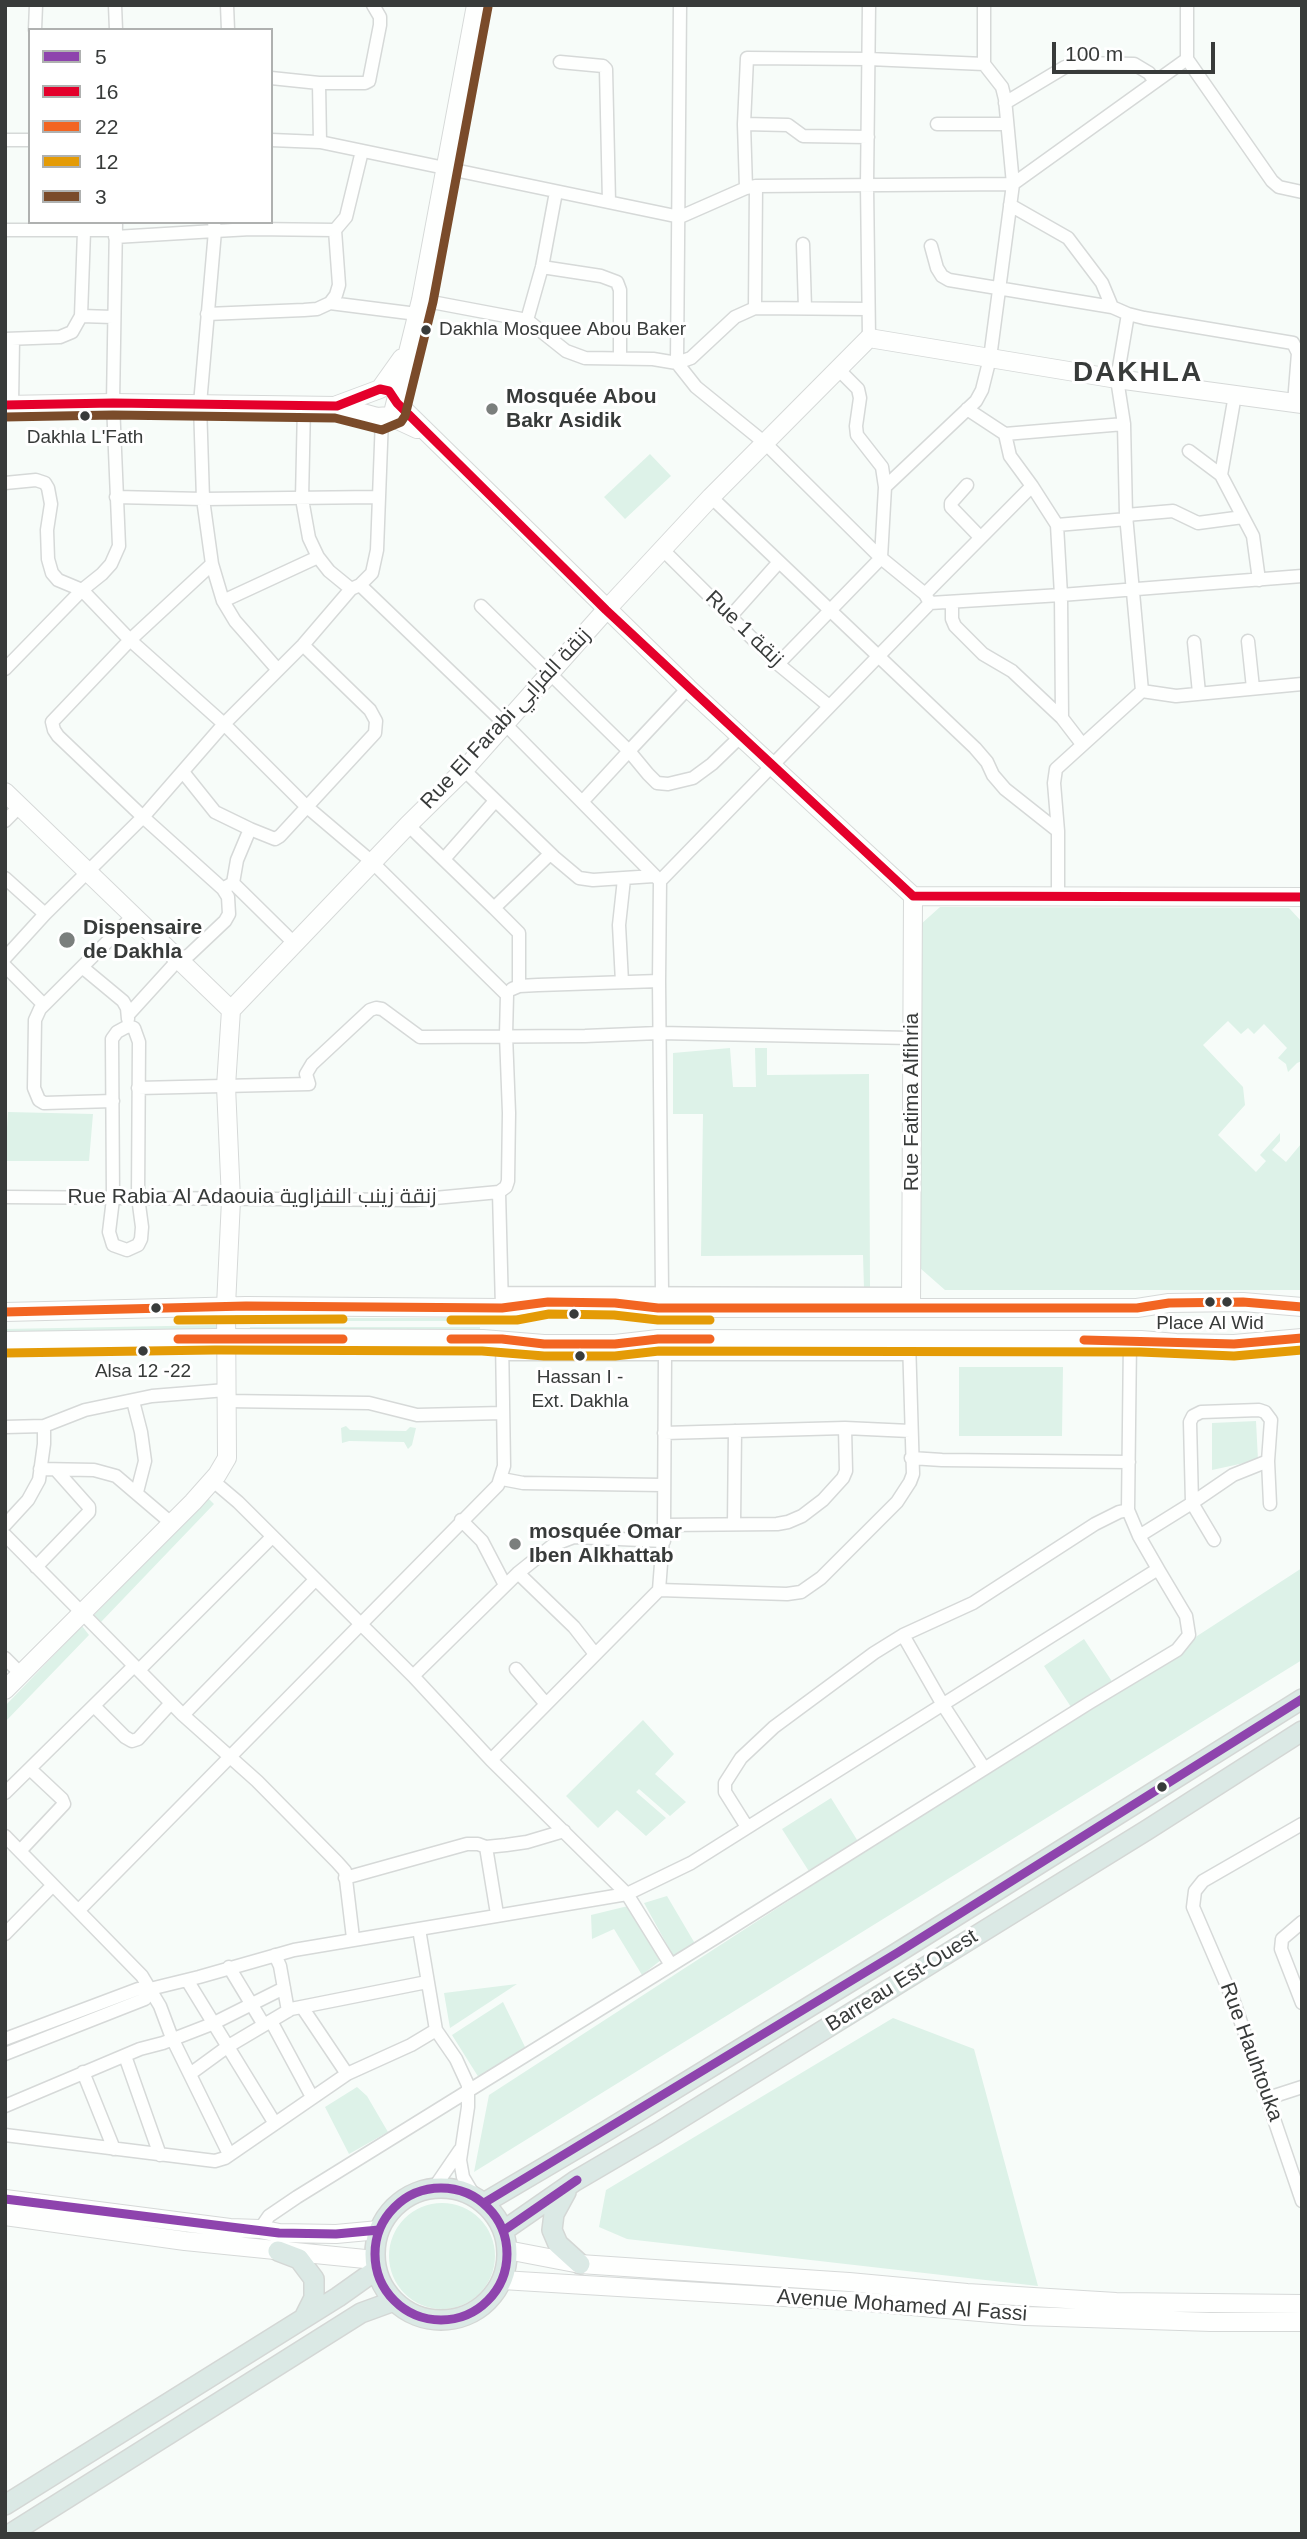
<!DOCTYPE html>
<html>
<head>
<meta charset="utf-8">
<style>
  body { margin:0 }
  #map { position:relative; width:1307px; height:2539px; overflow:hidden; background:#f7fcf9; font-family:Arial,sans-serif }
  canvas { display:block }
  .frame { position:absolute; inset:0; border:7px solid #383b3a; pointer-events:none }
  .legend { position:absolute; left:28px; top:28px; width:245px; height:196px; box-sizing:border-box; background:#fff; border:2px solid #afb1b0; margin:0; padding:9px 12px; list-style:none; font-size:21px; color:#383b3a }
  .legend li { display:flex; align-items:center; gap:14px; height:35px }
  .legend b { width:35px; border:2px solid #afb1b0 }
  .scale { position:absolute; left:1052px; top:42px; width:163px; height:32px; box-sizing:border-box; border:4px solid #383b3a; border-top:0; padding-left:9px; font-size:21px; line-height:24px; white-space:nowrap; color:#383b3a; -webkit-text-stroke:5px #fff; paint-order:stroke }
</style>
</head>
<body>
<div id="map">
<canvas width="1307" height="2539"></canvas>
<div class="frame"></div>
<ul class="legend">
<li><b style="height:9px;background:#8e44ad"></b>5</li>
<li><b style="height:9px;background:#e4002b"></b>16</li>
<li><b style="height:9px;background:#f26522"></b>22</li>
<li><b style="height:9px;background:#e49b06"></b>12</li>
<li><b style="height:9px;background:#7a4b2a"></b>3</li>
</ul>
<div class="scale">100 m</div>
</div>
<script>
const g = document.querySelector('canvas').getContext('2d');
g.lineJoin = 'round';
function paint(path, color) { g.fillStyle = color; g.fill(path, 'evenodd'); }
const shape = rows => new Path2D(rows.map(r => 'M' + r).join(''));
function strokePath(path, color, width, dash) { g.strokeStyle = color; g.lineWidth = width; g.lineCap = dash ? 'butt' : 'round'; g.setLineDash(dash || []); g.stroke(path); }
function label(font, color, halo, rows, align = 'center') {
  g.font = font + ' Arial,Cairo,sans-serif'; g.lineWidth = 6; g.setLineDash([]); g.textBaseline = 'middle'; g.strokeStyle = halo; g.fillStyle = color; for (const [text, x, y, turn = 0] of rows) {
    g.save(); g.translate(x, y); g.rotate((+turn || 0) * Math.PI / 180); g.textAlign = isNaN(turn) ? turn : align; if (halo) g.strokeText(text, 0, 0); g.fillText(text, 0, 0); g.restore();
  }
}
paint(shape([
  [650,454,671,476,625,519,604,497],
  [940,907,1289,908,1302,922,1302,1061,1297,1063,1288,1072,1286,1064,1278,1058,1287,1048,1264,1024,1254,1034,1248,1028,1241,1034,1228,1021,1203,1045,1243,1087,1245,1105,1218,1135,1256,1172,1266,1161,1260,1155,1280,1133,1280,1141,1272,1150,1286,1162,1301,1144,1300,1124,1302,1124,1302,1290,945,1290,920,1268,920,925],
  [730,1048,733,1087,756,1087,755,1048,767,1048,767,1075,869,1074,870,1288,864,1289,863,1255,701,1256,703,1114,673,1114,673,1053],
  [8,1112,93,1114,89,1161,5,1161],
  [250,1318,480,1318,480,1321,250,1321],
  [221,1325,222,1336,5,1339,5,1329],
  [250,1327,480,1327,480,1329,250,1329],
  [959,1367,1063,1367,1062,1436,959,1436],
  [1256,1421,1258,1460,1212,1470,1212,1423],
  [346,1426,350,1430,406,1431,410,1427,416,1428,412,1445,408,1449,404,1442,349,1441,342,1443,341,1428],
  [208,1498,214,1504,101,1622,94,1615],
  [1302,1568,1302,1660,474,2172,489,2095],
  [82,1626,89,1635,5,1722,5,1706],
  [1084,1639,1113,1683,1073,1710,1044,1666],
  [643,1720,674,1754,655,1774,686,1802,670,1816,639,1789,636,1792,666,1818,646,1836,617,1810,598,1828,566,1796],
  [831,1798,859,1843,810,1873,782,1829],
  [667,1896,697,1947,676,1961,644,1903],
  [628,1906,661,1960,642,1975,614,1929,592,1939,591,1915],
  [517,1984,450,2028,444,1993],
  [503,2002,527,2051,479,2078,452,2035],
  [893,2018,974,2049,1038,2286,627,2239,599,2227,606,2190],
  [357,2087,367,2096,388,2132,349,2154,325,2107],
  '389 2256a53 53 0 1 1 106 0a53 53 0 1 1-106 0Z'
]), '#ddf2e8');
const street = shape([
  [115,5,116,30],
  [227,5,228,30],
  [680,5,677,363,696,387,765,443,881,558,925,594,930,603,1061,595,1302,576],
  [869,5,867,185,869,338],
  [35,30,36,5],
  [1187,59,1187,5],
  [560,62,603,66,606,69,609,202],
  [271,78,319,83,365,83,369,81,380,25,380,17,373,5],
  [319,83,320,142],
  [1005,103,1065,67,1077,63,1134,64,1149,73,1155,82],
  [744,124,788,125,803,136,868,137],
  [937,124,1006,124],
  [5,140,30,140],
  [271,140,320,142,680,217,746,188,756,186,1013,184,1187,59,1272,181,1279,187,1302,192],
  [746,188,744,124,747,58,869,59,984,64],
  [1010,205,1068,238,1102,283,1112,307],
  [5,230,116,230],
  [84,231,81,316,113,317],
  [115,237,215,231,214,222],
  [803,244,805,308],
  [931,246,937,268,942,276,949,280,1112,307,1128,314,1144,318,1293,343,1298,353,1294,403],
  [542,267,601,276,617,282,620,290,620,357],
  [421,300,527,320,566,351,585,358,653,359,677,363,691,358,735,317,755,308,868,309],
  [330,303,417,314],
  [755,308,756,186],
  [207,314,304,310,317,309,330,303,336,295,339,285,335,230],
  [1128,314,1117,379,1124,424,1126,515,1142,691],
  [527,320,542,267,556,192],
  [5,339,60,337,72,332,81,316],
  [12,405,13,339],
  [304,406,302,499,309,538,318,557],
  [967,409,1005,434,1124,424],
  [1189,451,1221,475,1243,517],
  [1221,475,1235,395],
  [5,483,36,480,45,483,48,488,51,504,47,530,48,559,52,573,58,580,82,590,130,640,224,724,306,806,372,862,507,995,506,1035,509,1113,508,1181,506,1187,499,1192,502,1308],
  [967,485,951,503,951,507,979,536],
  [1032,486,1057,525,1127,519],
  [885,487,976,401,982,390,990,358,1013,184,1005,99,1002,87,984,64,984,5],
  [116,497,203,499,200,404,215,231,251,229,335,230,346,217,362,151],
  [711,497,975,748,987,762,993,775,1005,789,1058,831],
  [1126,515,1173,511,1198,523,1243,517,1253,536,1259,580],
  [1057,525,1061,595,1062,718],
  [663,550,778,664,829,706],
  [360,585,505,724,660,881,659,981,662,1292],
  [925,594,1032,486,1010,456,1005,434],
  [223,601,318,557,329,571,351,589],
  [952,603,952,619,955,626,983,654,1012,671,1062,718,1082,744],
  [481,606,629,751,582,802],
  [730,617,779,562],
  [1248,641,1253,688],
  [1194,642,1199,693],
  [778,664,881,558,885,487,882,467,857,435,856,426,860,398,858,389,838,369],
  [5,669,82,590,102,574,111,564,119,546,113,403,116,222],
  [278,670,235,621,223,601,212,564,203,499,377,497],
  [688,688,629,751,648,774,657,783,668,784,693,778,712,764,741,736],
  [464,770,554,857,579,878,593,880,654,876],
  [183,772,215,812,250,829,237,860,233,883],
  [5,821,20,806],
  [408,825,494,908],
  [250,829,275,839,280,836,375,733,376,721,370,710,303,645],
  [444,859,495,801],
  [5,878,45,914],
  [660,881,930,603],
  [226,887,233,883,294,943],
  [1058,897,1058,831,1054,783,1056,769,1142,691,1176,696,1302,684],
  [5,958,45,914,143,817,224,724,303,645,351,589,360,585,372,573,377,550,382,418],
  [5,966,44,1005],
  [82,967,123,1001,127,1008,128,1019],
  [622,982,619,925,624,879],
  [519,986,519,933,494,908,550,854],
  [512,989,519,986,538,985,659,981],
  [128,1015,178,960,189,955,225,921,229,914,228,897,223,889,143,817,58,736,54,730,52,722,130,640,212,564],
  [128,1026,134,1028,139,1042,138,1197,142,1227,141,1239,138,1245,127,1250,113,1245,109,1232,113,1199,112,1039,117,1032,128,1026],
  [138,1088,309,1084,306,1074,312,1064,370,1010,376,1008,382,1009,420,1037,585,1036,659,1033,912,1038],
  [113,1101,44,1103,39,1100,34,1088,35,1020,40,1009,134,915],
  [5,1197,413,1200,499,1192],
  [502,1293,911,1294],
  [502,1354,909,1354],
  [133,1401,141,1432,145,1461,137,1492],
  [226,1401,369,1403,417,1415,503,1413],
  [5,1427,44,1426,85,1410,152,1396,226,1390],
  [664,1433,845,1428,910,1431],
  [911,1458,942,1460,1129,1462],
  [1268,1461,1270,1504],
  [40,1469,94,1470,116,1476,170,1522],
  [502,1479,523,1483,663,1485],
  [212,1480,238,1502,413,1676,491,1760,627,1894,671,1965],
  [461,1520,482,1541,505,1585],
  [734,1524,735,1431],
  [5,1525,28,1500,39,1480,44,1444,44,1426],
  [664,1525,777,1524,788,1522,802,1516,823,1500,843,1478,846,1471,845,1428],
  [5,1535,183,1715,257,1781,337,1862,345,1871,353,1938],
  [1139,1536,1192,1503,1233,1475,1268,1461,1271,1420,1265,1412,1259,1410,1201,1412,1193,1416,1190,1422,1192,1503,1214,1540],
  [36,1567,89,1512,89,1507,57,1471],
  [518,1573,574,1627,595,1654],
  [659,1590,787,1594,801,1592,821,1578,897,1502,910,1482,913,1474,909,1340],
  [903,1635,943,1705,984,1768],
  [5,1658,21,1674],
  [516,1669,546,1704],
  [139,1670,271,1538],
  [413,1676,518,1573,553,1545,574,1537,664,1541],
  [94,1706,125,1737,132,1741,138,1739,171,1703],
  [183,1715,315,1580],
  [491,1760,659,1590,664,1525,665,1355],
  [5,1793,134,1666],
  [1302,1824,1203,1881,1195,1891,1193,1907,1234,2002,1302,2201],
  [747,1827,725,1792,725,1783,741,1758,774,1727,874,1653,903,1635,973,1603,1095,1524,1119,1512,1128,1510],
  [5,1836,142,1976,160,2006,172,2038,229,2154],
  [486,1847,497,1914],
  [20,1851,64,1804,62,1799,30,1769],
  [345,1878,467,1844,478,1844,486,1847,506,1845,527,1842,564,1831],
  [79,1910,498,1485,504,1466,502,1339],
  [1302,1922,1282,1939,1281,1949,1302,2003],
  [419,1929,436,2030,456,2059,468,2085,468,2107,460,2160,463,2177,475,2197],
  [5,1934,53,1885],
  [275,1955,280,1966,288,2011],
  [229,1967,264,2025],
  [187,1980,274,2122],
  [302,2007,347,2074],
  [271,2021,312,2097],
  [5,2039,138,1989,150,1989,199,1977,294,1950,627,1894,691,1863,1158,1569,1139,1536,1128,1510,1130,1340],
  [5,2054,145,1999,150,1989],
  [125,2056,160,2155],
  [83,2072,114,2149],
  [190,2074,227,2047,291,2009,427,1982],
  [1268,2098,1302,2087],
  [5,2106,140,2049,163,2043,212,2024,284,1988],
  [5,2135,215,2161,225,2158,347,2074,411,2045,436,2030],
  [434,2188,460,2150],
  [260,2229,269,2216,297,2197,715,1938,1089,1703,1177,1650,1189,1635,1186,1616,1158,1569]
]);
const secondary = shape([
  [397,403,688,688,913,896,1302,897],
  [5,405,113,403,337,406,377,417,389,416,417,429],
  [337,405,380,389,402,358],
  [393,413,421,300,476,5],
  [5,792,231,1010],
  [231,1010,408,825,464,770,606,610,711,497,869,338,1117,379,1302,404],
  [911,1308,913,896],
  [5,1312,246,1306,502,1308,548,1302,615,1303,658,1308,1137,1308,1169,1303,1243,1302,1302,1307],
  [5,1341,215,1338,483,1339,544,1344,615,1344,658,1339,1141,1340,1176,1343,1234,1344,1302,1338],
  [5,1690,193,1502,217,1475,227,1458,226,1306,231,1200,226,1086,231,1010],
  [5,2199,230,2228,260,2229,279,2233,336,2234,379,2230],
  [5,2216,185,2241,375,2260],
  [507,2250,580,2264,849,2282,967,2293,1116,2302,1302,2304],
  [502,2280,867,2302,1025,2316,1211,2322,1302,2322]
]);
const primary = shape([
  '375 2254a66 66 0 1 1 132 0a66 66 0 1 1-132 0Z',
  [566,2192,554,2214,552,2230,558,2244,580,2264],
  [484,2203,608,2130,897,1953,1302,1699],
  [503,2231,575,2181,657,2133,1147,1830,1302,1731],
  [278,2251,299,2259,314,2279,314,2298,305,2316],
  [5,2505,338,2297,376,2270],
  [10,2534,361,2313,394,2301]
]);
strokePath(street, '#d6d9d8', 15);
strokePath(secondary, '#d6d9d8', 20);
strokePath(primary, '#d4d7d5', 22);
strokePath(street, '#fefffe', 12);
strokePath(secondary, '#fefffe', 18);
strokePath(primary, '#dbe9e5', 19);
strokePath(shape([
  '375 2254a66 66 0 1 1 132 0a66 66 0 1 1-132 0Z',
  [5,2199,279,2233,336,2234,379,2230],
  [484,2203,897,1953,1302,1699],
  [503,2231,577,2180]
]), '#8e44ad', 9);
strokePath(shape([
  [5,405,113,403,337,406,380,389,389,391,397,403,606,610,913,896,1302,897]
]), '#e4002b', 9);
strokePath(shape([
  [5,1312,246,1306,502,1308,548,1302,615,1303,658,1308,1137,1308,1169,1303,1243,1302,1302,1307],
  [178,1339,343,1339],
  [451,1339,502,1339,544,1344,615,1344,658,1339,710,1339],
  [1084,1340,1234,1344,1302,1338]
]), '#f26522', 9);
strokePath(shape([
  [178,1320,343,1319],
  [451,1320,517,1320,549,1314,614,1315,658,1320,710,1320],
  [5,1353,215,1350,482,1351,544,1356,615,1356,659,1351,1140,1352,1234,1356,1302,1350]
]), '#e49b06', 9);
strokePath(shape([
  [5,417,113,415,335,418,382,430,401,422,405,416,433,302,488,7]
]), '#7a4b2a', 9);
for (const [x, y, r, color] of [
  [426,330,6,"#383b3a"],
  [492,409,7,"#7b7f7d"],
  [85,416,6,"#383b3a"],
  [67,940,9,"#7b7f7d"],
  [1210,1302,6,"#383b3a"],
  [1227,1302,6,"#383b3a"],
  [156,1308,6,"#383b3a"],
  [574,1314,6,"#383b3a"],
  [143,1351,6,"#383b3a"],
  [580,1356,6,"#383b3a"],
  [515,1544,7,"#7b7f7d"],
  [1162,1787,6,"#383b3a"]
]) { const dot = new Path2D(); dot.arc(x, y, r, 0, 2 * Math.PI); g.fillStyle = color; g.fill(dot); strokePath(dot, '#fff', 2.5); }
label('19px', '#383b3a', '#fff', [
  ["Dakhla Mosquee Abou Baker",439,330,"left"],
  ["Dakhla L'Fath",85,438],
  ["Place Al Wid",1210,1324],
  ["Alsa 12 -22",143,1372],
  ["Hassan I -",580,1378],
  ["Ext. Dakhla",580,1402]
]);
label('bold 21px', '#383b3a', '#fff', [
  ["Mosquée Abou",506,397],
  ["Bakr Asidik",506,421],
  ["Dispensaire",83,928],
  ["de Dakhla",83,952],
  ["mosquée Omar",529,1532],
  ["Iben Alkhattab",529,1556]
], 'left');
label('21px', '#383b3a', '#fff', [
  ["Rue 1 زنقة",744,629,44],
  ["Rue El Farabi زنقة الفرابي",506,719,-47],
  ["Rue Fatima Alfihria",912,1102,-90],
  ["Rue Rabia Al Adaouia زنقة زينب النفزاوية",252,1197],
  ["Barreau Est-Ouest",902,1981,-32],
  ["Rue Hauhtouka",1251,2052,70],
  ["Avenue Mohamed Al Fassi",902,2306,4]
]);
g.letterSpacing = '2px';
label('bold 28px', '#383b3a', '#fff', [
  ["DAKHLA",1138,373]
]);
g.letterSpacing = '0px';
</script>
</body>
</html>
